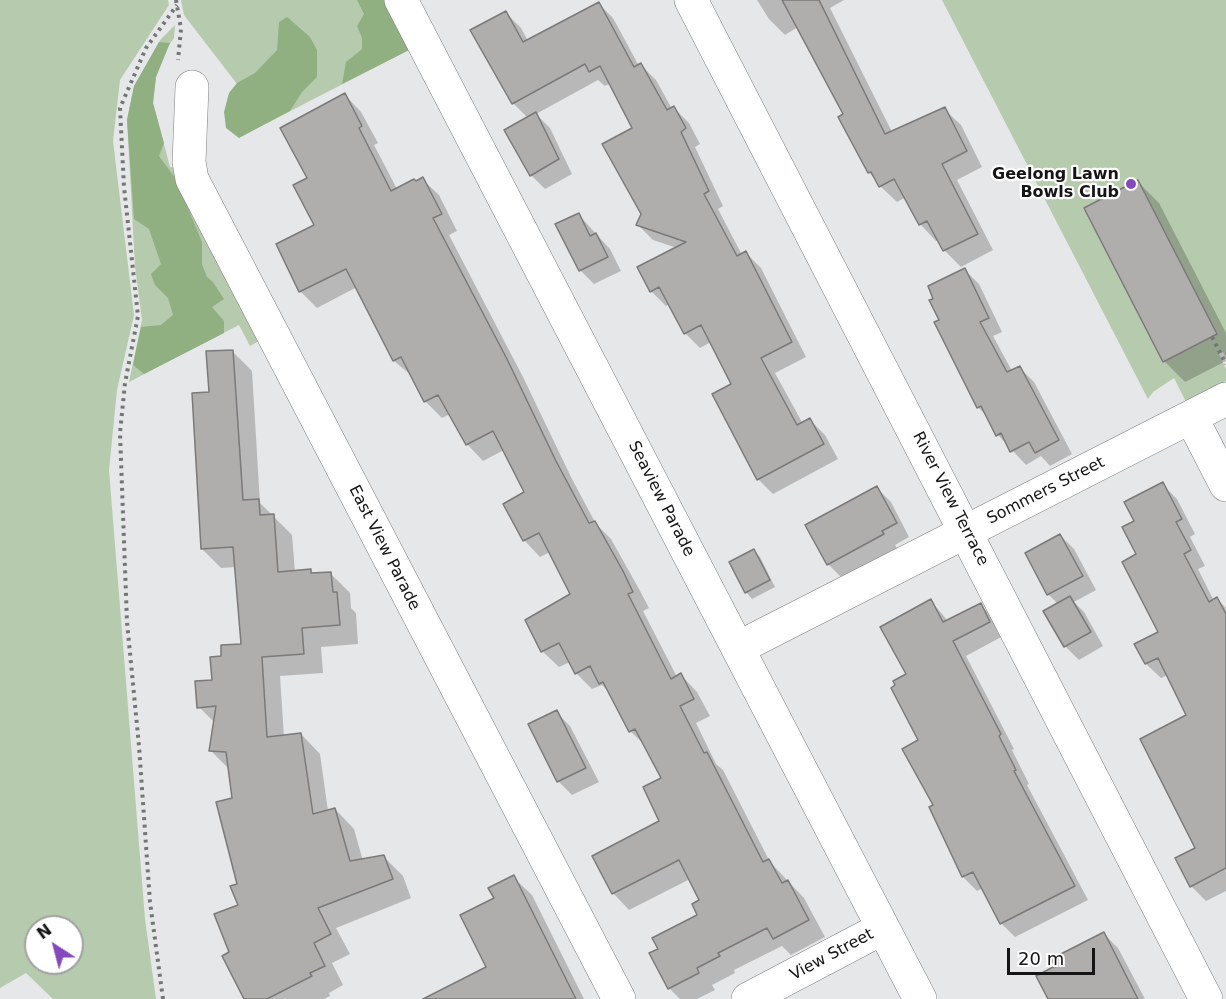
<!DOCTYPE html>
<html>
<head>
<meta charset="utf-8">
<style>
  body { margin:0 }
  #map { position:relative; width:1226px; height:999px; overflow:hidden; background:#e6e7e8; font-family:"DejaVu Sans",sans-serif }
  canvas { display:block }
  .north { position:absolute; left:24px; top:915px; width:60px; height:60px; box-sizing:border-box; background:#fff; border:2px solid #a1a1a2; border-radius:50%; rotate:324deg; font-size:16px; font-weight:700; line-height:24px; text-align:center; color:#151516 }
  .north::after { content:''; display:block; margin:auto; width:21px; height:27px; background:#8549bf; clip-path:polygon(50% 0,100% 100%,50% 72%,0 100%) }
  .scale { position:absolute; left:1007px; top:948px; width:88px; height:27px; box-sizing:border-box; border:3px solid #151516; border-top:0; padding-left:8px; font-size:18px; line-height:21px; white-space:nowrap; color:#151516; -webkit-text-stroke:4px #fff; paint-order:stroke }
</style>
</head>
<body>
<div id="map">
<canvas width="1226" height="999"></canvas>
<div class="north">N</div>
<div class="scale">20 m</div>
</div>
<script>
const g = document.querySelector('canvas').getContext('2d');
g.lineJoin = 'round';
function paint(path, color) { g.fillStyle = color; g.fill(path, 'evenodd'); }
const shape = rows => new Path2D(rows.map(r => 'M' + r).join(''));
function strokePath(path, color, width, dash) { g.strokeStyle = color; g.lineWidth = width; g.lineCap = dash ? 'butt' : 'round'; g.setLineDash(dash || []); g.stroke(path); }
function label(font, color, halo, rows, align = 'center') {
  g.font = font + ' "DejaVu Sans",sans-serif'; g.lineWidth = 4.5; g.setLineDash([]); g.textBaseline = 'middle'; g.strokeStyle = halo; g.fillStyle = color; for (const [text, x, y, turn = 0] of rows) {
    g.save(); g.translate(x, y); g.rotate((+turn || 0) * Math.PI / 180); g.textAlign = isNaN(turn) ? turn : align; if (halo) g.strokeText(text, 0, 0); g.fillText(text, 0, 0); g.restore();
  }
}
paint(shape([
  [0,0,168,0,169,5,120,80,113,141,134,315,117,390,109,470,145,919,156,999,53,999,26,973,0,988],
  [36,927,72,927,72,963,36,963],
  [181,0,387,0,413,48,267,123,184,15],
  [942,0,1226,0,1226,358,1223,352,1219,354,1226,369,1226,381,1186,402,1174,378,1153,392,1148,399],
  [175,25,174,38,167,48,156,77,153,103,170,167,180,169,266,337,250,346,239,325,129,382,142,320,135,266,127,120,134,86,161,39]
]), '#b6caad');
paint(shape([
  [357,0,390,0,413,48,342,84,346,62,362,49,362,38,357,26,364,14],
  [287,17,310,37,317,50,317,77,302,92,290,111,239,138,226,128,224,112,229,93,237,83,255,73,277,50,279,22],
  [159,42,170,43,156,77,153,103,164,143,159,156,176,179,202,242,202,264,207,277,213,282,224,299,212,307,224,321,224,333,144,374,133,365,141,327,161,325,173,315,168,298,155,285,151,274,161,264,149,229,134,219,127,120,134,86]
]), '#90b081');
paint(shape([
  [757,0,844,0,830,8,892,132,944,109,961,125,982,167,957,180,993,250,961,267,944,250,939,239,936,241,920,224,906,197,897,202,880,186,869,172,845,115,798,27,785,35,769,19],
  [599,4,613,18,639,66,641,65,656,80,672,109,674,108,689,123,700,144,695,147,723,206,718,209,742,255,746,253,761,268,806,357,775,373,803,424,810,420,825,435,838,459,773,494,758,479,733,385,711,342,700,348,685,333,670,304,666,306,651,291,677,248,653,240,638,225,643,214,634,129,611,83,605,86,598,80,536,114,550,128,572,174,545,189,531,175,528,118,513,103,506,13,521,28,528,41],
  [345,95,361,112,378,143,374,145,397,189,422,179,439,195,457,231,449,235,523,377,572,479,596,524,611,539,639,589,649,608,643,611,677,677,681,675,697,692,710,716,696,723,716,764,723,770,770,862,804,898,825,937,791,955,782,946,734,970,735,973,712,985,715,990,697,999,680,999,669,988,660,950,699,915,701,901,690,879,629,910,613,893,661,822,663,779,647,747,630,731,610,693,602,685,592,689,576,673,570,662,559,667,542,651,572,594,550,552,540,557,524,540,526,493,504,450,483,461,467,444,450,414,442,418,425,401,412,376,394,361,357,287,317,308,300,291,316,225,309,178],
  [1138,182,1159,203,1226,333,1226,361,1185,382,1164,361],
  [578,214,610,249,621,271,594,284,580,270,557,225],
  [965,270,979,284,1002,332,993,336,1012,371,1020,368,1034,382,1072,454,1050,466,1041,456,1026,465,998,435,988,418,978,407,941,320],
  [232,351,252,371,260,503,292,535,295,572,330,573,350,593,351,608,356,613,358,644,321,647,323,673,280,676,284,737,301,734,320,754,328,811,335,809,354,829,363,861,384,857,403,876,411,898,336,928,350,954,332,963,343,985,329,993,330,996,324,999,246,999,231,952,240,905,230,770,210,750,215,723,199,707,213,682,223,657,243,646,236,567,221,568,202,549,210,394],
  [1162,484,1177,499,1195,534,1190,537,1205,566,1198,569,1214,601,1217,599,1226,608,1226,891,1206,901,1191,886,1197,848,1188,716,1168,675,1161,678,1146,664,1136,645,1160,632,1138,555,1136,522],
  [877,488,891,502,909,537,895,545,897,548,842,578,828,564,807,526],
  [1060,535,1074,549,1096,590,1074,602,1084,612,1103,646,1079,660,1065,646,1058,604,1048,594],
  [754,551,760,557,775,587,752,599,746,592],
  [931,601,948,621,980,604,994,619,1003,636,966,656,1014,749,1012,750,1029,784,1027,785,1088,900,1015,937,1001,923,983,888,977,891,963,877,931,807,935,805,908,675],
  [556,712,570,726,599,782,572,795,558,781],
  [513,877,532,895,584,999,426,999,488,967,496,899],
  [1104,934,1118,948,1145,999,1049,999,1057,966]
]), '#0003');
const building = shape([
  [782,0,819,0,885,134,945,107,967,151,942,164,978,234,943,251,927,221,919,225,894,179,879,187,871,172,868,173,838,117,843,114,782,0],
  [599,2,634,67,641,63,667,110,674,106,686,128,681,132,709,191,704,194,737,256,746,251,792,342,761,358,797,425,810,418,824,444,757,480,712,394,731,384,701,325,684,334,659,287,650,292,637,267,686,242,636,225,641,214,602,144,632,128,600,66,589,72,585,64,512,104,470,30,506,11,523,42,599,2],
  [345,93,362,126,359,128,391,191,414,179,416,181,423,177,442,214,433,218,507,359,556,461,589,523,595,521,623,571,633,592,628,594,671,679,681,673,694,699,680,706,704,753,707,752,763,862,769,859,782,883,788,880,809,920,773,939,767,928,718,953,720,956,697,968,699,973,668,989,649,953,658,949,652,938,697,915,692,904,699,900,679,860,612,894,592,856,659,821,643,787,661,778,635,729,629,732,603,682,599,684,590,666,575,674,559,643,541,652,525,620,570,594,539,533,523,541,503,504,524,492,493,431,466,445,438,395,424,402,401,357,393,361,346,269,299,292,276,244,314,225,293,185,307,178,280,128,345,93],
  [536,112,559,159,530,176,504,130,536,112],
  [1138,180,1217,334,1163,362,1084,208,1138,180],
  [579,213,590,236,596,233,608,257,579,271,555,224,579,213],
  [965,268,989,318,980,322,1007,372,1020,366,1059,440,1035,453,1029,442,1010,452,1001,433,996,436,981,406,977,408,934,322,939,320,929,300,933,299,928,286,965,268],
  [233,350,243,500,259,499,260,515,274,514,278,572,311,569,311,573,331,572,333,592,337,592,340,625,302,628,304,654,262,657,267,737,301,733,313,814,335,808,350,861,384,855,393,879,318,908,331,934,314,943,325,966,310,973,312,976,267,999,244,999,222,956,229,952,214,914,238,905,230,886,237,884,216,802,232,798,226,752,209,751,216,706,197,708,195,681,212,680,210,657,221,656,221,645,241,644,233,547,201,549,192,393,209,392,206,351,233,350],
  [1163,482,1182,519,1176,522,1191,550,1184,554,1209,602,1217,597,1226,614,1226,868,1190,887,1175,858,1195,848,1140,739,1186,715,1158,658,1145,664,1134,644,1158,632,1122,562,1136,554,1122,527,1134,521,1124,502,1163,482],
  [877,486,897,523,882,531,884,534,827,565,805,525,877,486],
  [1060,534,1083,576,1047,595,1025,553,1060,534],
  [754,549,770,580,745,593,729,562,754,549],
  [1070,596,1091,632,1064,647,1043,611,1070,596],
  [931,599,943,622,981,603,990,622,953,641,1001,734,999,736,1016,770,1014,771,1075,886,1000,924,973,872,962,877,929,807,933,805,902,749,918,740,891,688,895,685,893,681,906,674,880,627,931,599],
  [557,710,586,768,557,782,528,724,557,710],
  [514,875,576,999,423,999,486,967,460,915,494,898,488,888,514,875],
  [1104,932,1138,999,1048,999,1036,976,1055,966,1051,959,1104,932]
]);
paint(building, '#afaead');
strokePath(building, '#7b7979', 1.5);
const street = shape([
  [401,0,920,999],
  [691,0,1206,999],
  [192,87,189,162,192,179,619,999],
  [1191,417,1226,485],
  [738,648,1226,399],
  [748,999,883,928]
]);
strokePath(street, '#7e7f80', 34);
strokePath(shape([
  [176,0,181,29,178,60],
  [1212,337,1226,364],
  [163,999,150,902,139,746,127,622,120,433,125,383,138,316,124,187,120,108,146,48,177,5]
]), '#747576', 4, [3, 4.5]);
strokePath(street, '#fff', 33);
for (const [x, y, r, color] of [
  [1131,184,6,"#8549bf"]
]) { const dot = new Path2D(); dot.arc(x, y, r, 0, 2 * Math.PI); g.fillStyle = color; g.fill(dot); strokePath(dot, '#fff', 2); }
label('bold 16px', '#151516', '#fff', [
  ["Geelong Lawn",1119,175],
  ["Bowls Club",1119,193]
], 'right');
label('16px', '#151516', '#fff', [
  ["Sommers Street",1046,491,-27],
  ["Seaview Parade",661,499,63],
  ["River View Terrace",950,499,63],
  ["East View Parade",384,548,63],
  ["View Street",832,955,-28]
]);
</script>
</body>
</html>
